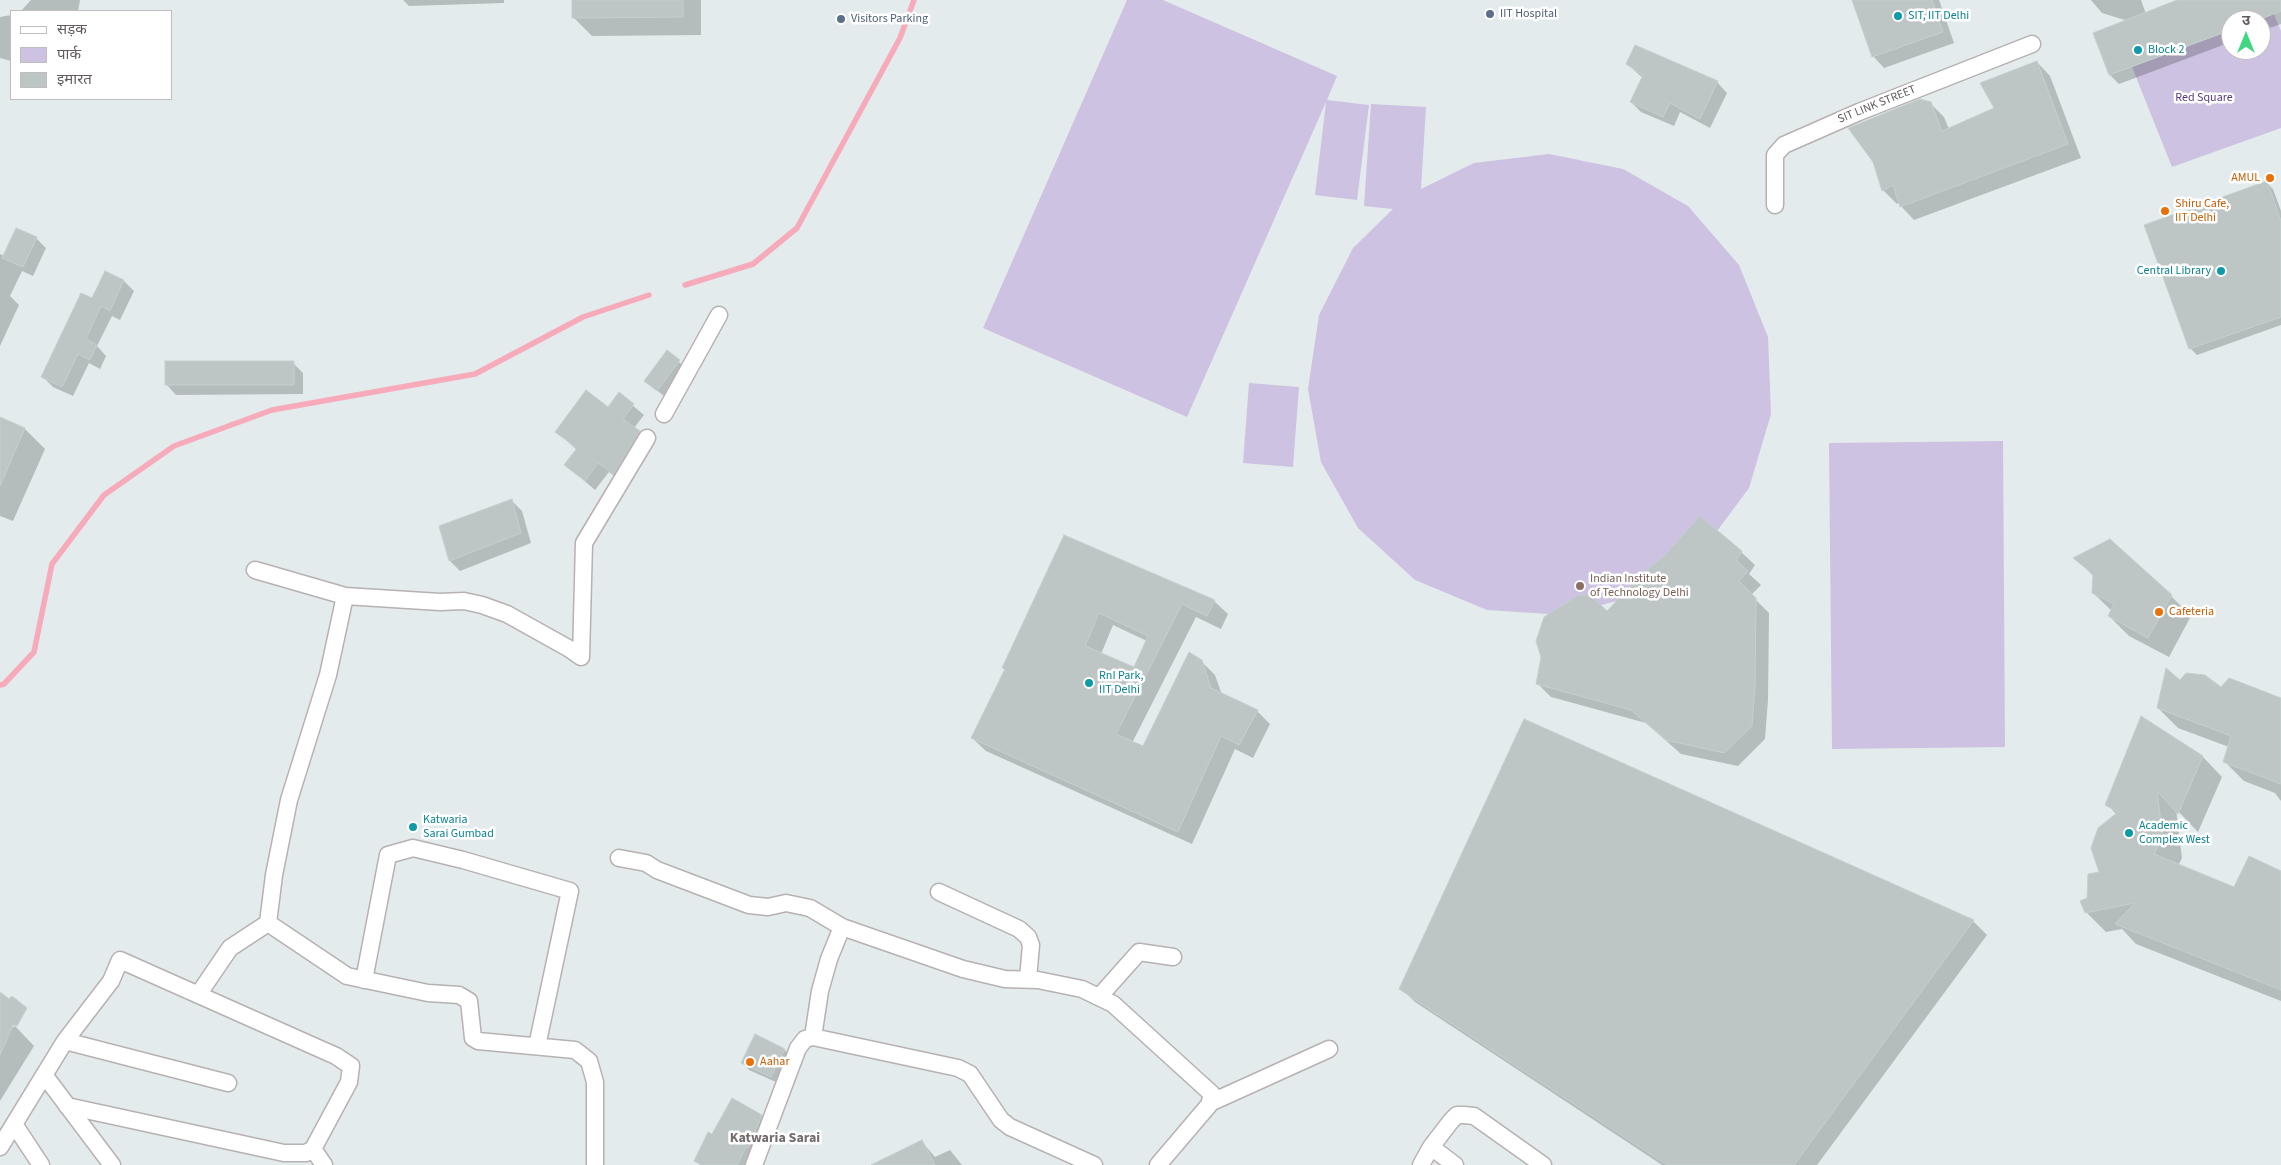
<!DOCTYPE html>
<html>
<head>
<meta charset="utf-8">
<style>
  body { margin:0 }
  #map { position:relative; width:2281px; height:1165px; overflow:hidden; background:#e3ebec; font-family:"Source Sans 3","Noto Sans Devanagari",sans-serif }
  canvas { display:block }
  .legend { position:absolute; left:10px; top:10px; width:162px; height:90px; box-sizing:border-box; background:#fff; border:1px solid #c0bdbe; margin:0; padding:6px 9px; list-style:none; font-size:15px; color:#625b5c }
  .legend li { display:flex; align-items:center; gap:10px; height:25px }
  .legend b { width:25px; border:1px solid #c0bdbe }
  .north { position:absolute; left:2221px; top:10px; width:50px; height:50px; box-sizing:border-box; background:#fff; border:1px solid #c0bdbe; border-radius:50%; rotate:0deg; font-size:14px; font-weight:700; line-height:20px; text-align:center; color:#625b5c }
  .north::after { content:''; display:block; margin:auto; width:18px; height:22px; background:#3fd781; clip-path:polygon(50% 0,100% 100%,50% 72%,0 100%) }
</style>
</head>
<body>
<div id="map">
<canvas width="2281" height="1165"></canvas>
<ul class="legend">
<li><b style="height:6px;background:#fff"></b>सड़क</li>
<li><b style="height:14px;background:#cdc2e1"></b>पार्क</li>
<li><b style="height:14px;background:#bec5c5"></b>इमारत</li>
</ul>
<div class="north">उ</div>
</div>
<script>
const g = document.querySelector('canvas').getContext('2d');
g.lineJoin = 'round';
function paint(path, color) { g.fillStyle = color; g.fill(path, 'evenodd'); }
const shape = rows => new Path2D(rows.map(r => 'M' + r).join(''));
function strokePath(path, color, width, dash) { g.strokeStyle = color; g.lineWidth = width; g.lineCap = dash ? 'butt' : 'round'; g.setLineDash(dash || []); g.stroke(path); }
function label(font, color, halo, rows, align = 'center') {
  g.font = font + ' "Source Sans 3",sans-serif'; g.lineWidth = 5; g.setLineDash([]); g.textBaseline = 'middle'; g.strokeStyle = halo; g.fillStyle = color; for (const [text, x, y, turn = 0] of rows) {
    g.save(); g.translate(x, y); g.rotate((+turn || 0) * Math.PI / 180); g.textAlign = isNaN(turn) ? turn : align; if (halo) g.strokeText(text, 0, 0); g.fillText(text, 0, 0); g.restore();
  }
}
paint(shape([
  [1127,0,1163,0,1337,76,1327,100,1369,105,1357,200,1315,195,1326,102,1187,417,983,328],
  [2274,14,2281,31,2281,128,2172,167,2132,67,2231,30,2231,50,2261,50,2261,20,2258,20],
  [1371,104,1426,107,1421,189,1474,163,1549,154,1623,169,1688,206,1739,265,1768,337,1771,414,1749,488,1703,550,1639,595,1564,615,1487,610,1415,580,1358,528,1321,462,1308,389,1319,315,1353,248,1393,209,1364,206],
  [1249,383,1299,387,1293,467,1243,463],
  [2003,441,2005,747,1832,749,1829,443]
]), '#cdc2e1');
paint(shape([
  [31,0,80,0,78,11,21,11],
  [403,0,504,0,504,3,409,6],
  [573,0,701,0,701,35,592,36,573,17],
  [1853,0,1939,0,1954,43,1884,68,1873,56],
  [2091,0,2141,0,2146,14,2180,0,2281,0,2281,24,2261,31,2261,20,2231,20,2231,42,2119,84,2110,75,2095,34,2128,21,2102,13],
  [11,15,11,61,0,58,0,17],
  [2037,62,2050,76,2081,158,1914,220,1901,206,1899,202,1897,204,1883,190,1930,103,1944,117,1949,129,1996,109],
  [1627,64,1717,82,1727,93,1710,128,1680,112,1674,126,1641,112,1631,102,1643,78],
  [2266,182,2273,189,2281,211,2281,325,2197,355,2191,349,2146,225],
  [36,238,46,248,33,276,22,271,10,296,19,305,0,346,0,254,5,256],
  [106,273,124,281,134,291,120,320,112,316,97,346,106,356,100,369,89,363,73,396,53,387,42,376,93,299],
  [667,352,686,368,664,396,645,381],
  [293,363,303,373,303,394,176,395,166,384],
  [619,394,644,415,634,428,649,442,624,483,609,472,595,490,566,465,577,450,557,432,608,409],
  [0,419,25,429,45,449,13,521,0,516],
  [512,501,522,511,531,543,460,571,450,561],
  [1064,537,1214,601,1228,614,1221,629,1196,617,1132,743,1144,748,1201,661,1215,675,1222,695,1257,711,1270,724,1253,758,1235,749,1192,844,986,751,972,738,1006,670,1004,668],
  [1113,625,1147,641,1134,668,1101,654],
  [1741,552,1755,565,1749,574,1761,585,1751,595,1769,613,1768,700,1765,739,1738,766,1681,754,1646,723,1551,697,1537,683,1607,613],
  [2076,558,2171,596,2191,616,2169,657,2129,636,2109,616,2112,611,2093,593,2094,577],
  [2181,681,2281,700,2281,801,2275,793,2244,781,2224,761,2229,747,2178,728,2158,708],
  [1525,720,1973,921,1987,935,1817,1165,1662,1165,1415,1002,1401,988],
  [2203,757,2222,777,2198,832,2176,809,2182,858,2178,866,2235,888,2281,873,2281,1001,2136,944,2122,929,2106,932,2086,912,2088,898,2101,872,2117,815,2107,804],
  [15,1026,34,1046,0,1101,0,1035],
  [785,1050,791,1056,778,1083,749,1070,743,1063],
  [761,1116,768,1123,747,1165,700,1165,696,1161,713,1136],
  [922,1142,935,1157,950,1150,962,1165,879,1165]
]), '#0003');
strokePath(shape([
  [685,285,753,264,797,228,900,38,914,0],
  [0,685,4,684,34,652,52,564,104,495,174,446,272,410,475,374,583,317,649,295]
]), '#f6aaba', 5.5);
const building = shape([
  [572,0,683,0,683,17,572,18,572,0],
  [1852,0,1932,0,1943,32,1872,57,1852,0],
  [2177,0,2281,0,2281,11,2258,20,2231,20,2231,30,2109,75,2093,33,2177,0],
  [1635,45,1718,81,1700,119,1670,103,1663,117,1630,102,1643,75,1626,64,1635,45],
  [2037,61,2068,144,1900,207,1893,185,1882,191,1873,162,1848,128,1920,99,1931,102,1942,131,1994,108,1980,83,2037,61],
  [2267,181,2281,221,2281,317,2189,349,2144,225,2267,181],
  [16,228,37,237,23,267,2,258,16,228],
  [105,271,124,280,110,311,101,306,86,339,97,345,90,360,78,354,62,387,41,377,81,293,92,298,105,271],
  [667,350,680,360,657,391,644,381,667,350],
  [165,361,294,361,294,385,165,385,165,361],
  [586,390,608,407,619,392,634,404,623,419,640,431,614,474,598,463,585,481,564,465,577,448,555,432,586,390],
  [0,417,25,428,0,486,0,417],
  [512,499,521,533,449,561,439,526,512,499],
  [1700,516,1742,551,1736,560,1748,571,1739,581,1756,598,1755,686,1752,726,1724,753,1666,740,1631,710,1536,684,1541,657,1536,641,1544,617,1579,595,1590,595,1607,611,1639,577,1665,555,1700,516],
  [1064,535,1215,600,1207,616,1182,604,1116,734,1143,746,1189,652,1202,660,1211,688,1258,710,1239,745,1221,736,1178,832,971,738,1005,669,1002,668,1064,535],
  [1099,613,1148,636,1134,667,1085,646,1099,613],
  [2110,539,2172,595,2148,638,2108,616,2114,604,2092,593,2093,574,2073,558,2110,539],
  [2166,668,2180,680,2186,673,2205,675,2221,687,2229,678,2281,698,2281,784,2223,762,2231,736,2157,708,2166,668],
  [2141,716,2203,756,2178,814,2157,791,2163,838,2154,854,2234,887,2249,856,2281,871,2281,990,2115,924,2135,903,2085,913,2080,901,2087,898,2088,874,2099,872,2091,848,2098,828,2118,812,2105,805,2141,716],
  [1524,719,1974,920,1794,1165,1667,1165,1399,989,1524,719],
  [0,992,9,999,12,996,27,1008,17,1026,13,1025,0,1055,0,992],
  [755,1034,785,1049,771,1077,741,1063,755,1034],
  [732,1098,762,1115,748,1148,746,1147,737,1165,702,1165,694,1161,708,1132,712,1134,732,1098],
  [922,1140,935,1165,871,1165,922,1140]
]);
paint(building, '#bec5c5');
strokePath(building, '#c2d0d0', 1);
const street = shape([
  [1775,205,1775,155,1784,145,1859,112,2032,44],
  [664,414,719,315],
  [255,570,345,596,440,602,464,601,482,605,507,614,568,648,581,657],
  [581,657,584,543,647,438],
  [619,858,646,863,657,870,749,905,768,907,786,903,810,908,842,927,963,969,1005,979,1038,980,1082,989,1113,1004,1212,1094,1209,1105,1158,1165],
  [939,892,1019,929,1028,937,1031,945,1028,979],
  [268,923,274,875,289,800,328,675,345,596],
  [364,980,388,855,413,848,463,860,570,891,537,1046],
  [198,995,230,948,268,923,347,976,428,993,459,995,469,1001,473,1038,478,1041,575,1050,589,1061,595,1082,595,1165],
  [1099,997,1139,952,1173,957],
  [813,1037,820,991,829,959,842,927],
  [65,1041,228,1083],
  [45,1076,112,1165],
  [1212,1102,1329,1049],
  [14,1124,41,1165],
  [0,1147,65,1041,111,981,120,960,336,1056,351,1066,349,1082,313,1149,306,1153,284,1153,67,1106],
  [1431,1147,1455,1165],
  [313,1149,324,1165],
  [754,1165,798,1048,805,1039,813,1037,958,1068,970,1074,1001,1120,1010,1127,1094,1165],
  [1421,1165,1431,1147,1451,1121,1457,1115,1464,1115,1474,1116,1543,1165]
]);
strokePath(street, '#b7b1b1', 19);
strokePath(street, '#fff', 16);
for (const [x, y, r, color] of [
  [1490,14,5,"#5c6f8a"],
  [1898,16,5,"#0f9aa8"],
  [841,19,5,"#5c6f8a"],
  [2138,50,5,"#0f9aa8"],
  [2270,178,5,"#e8710a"],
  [2165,211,5,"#e8710a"],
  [2221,271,5,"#0f9aa8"],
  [1580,586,5,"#8d6e63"],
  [2159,612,5,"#e8710a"],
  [1089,683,5,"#0f9aa8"],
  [413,827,5,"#0f9aa8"],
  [2129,833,5,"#0f9aa8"],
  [750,1062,5,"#e8710a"]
]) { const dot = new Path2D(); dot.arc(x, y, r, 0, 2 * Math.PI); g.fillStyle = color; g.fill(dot); strokePath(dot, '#fff', 2); }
label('12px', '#4e5e75', '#fff', [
  ["IIT Hospital",1500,14],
  ["Visitors Parking",851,19]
], 'left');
label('12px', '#0d838f', '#fff', [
  ["SIT, IIT Delhi",1908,16],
  ["Block 2",2148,50],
  ["Central Library",2211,271,"right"],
  ["RnI Park,",1099,676],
  ["IIT Delhi",1099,690],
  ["Katwaria",423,820],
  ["Sarai Gumbad",423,834],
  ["Academic",2139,826],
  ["Complex West",2139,840]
], 'left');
label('12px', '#583d7f', '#fff', [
  ["Red Square",2204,98]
]);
label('12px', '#625b5c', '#fff', [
  ["SIT LINK STREET",1877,105,-22]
]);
label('12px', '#c56008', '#fff', [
  ["AMUL",2260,178,"right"],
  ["Shiru Cafe,",2175,204],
  ["IIT Delhi",2175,218],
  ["Cafeteria",2169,612],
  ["Aahar",760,1062]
], 'left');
label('12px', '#785e54', '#fff', [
  ["Indian Institute",1590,579],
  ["of Technology Delhi",1590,593]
], 'left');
label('bold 14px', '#746c6d', '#fff', [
  ["Katwaria Sarai",775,1139]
]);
</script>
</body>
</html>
